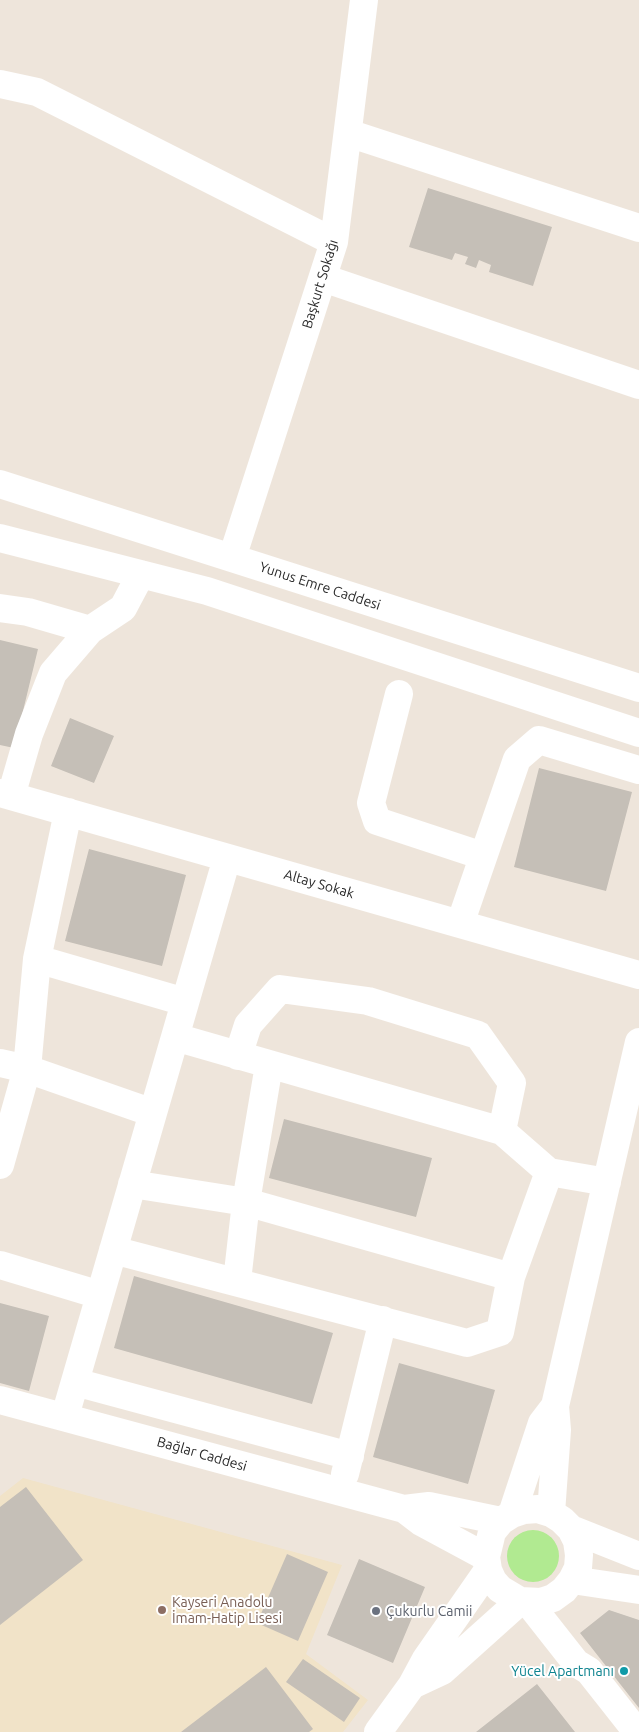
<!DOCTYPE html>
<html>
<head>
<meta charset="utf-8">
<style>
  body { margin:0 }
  canvas { display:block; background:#eee5db }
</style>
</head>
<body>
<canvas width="639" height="1732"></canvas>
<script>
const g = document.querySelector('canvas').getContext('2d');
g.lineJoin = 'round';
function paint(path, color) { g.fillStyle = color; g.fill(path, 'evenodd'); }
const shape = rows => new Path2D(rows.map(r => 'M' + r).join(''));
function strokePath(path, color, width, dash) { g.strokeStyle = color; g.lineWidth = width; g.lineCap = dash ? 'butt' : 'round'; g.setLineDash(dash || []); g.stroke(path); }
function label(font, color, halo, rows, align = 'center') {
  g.font = font + ' Ubuntu,sans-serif'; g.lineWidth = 4; g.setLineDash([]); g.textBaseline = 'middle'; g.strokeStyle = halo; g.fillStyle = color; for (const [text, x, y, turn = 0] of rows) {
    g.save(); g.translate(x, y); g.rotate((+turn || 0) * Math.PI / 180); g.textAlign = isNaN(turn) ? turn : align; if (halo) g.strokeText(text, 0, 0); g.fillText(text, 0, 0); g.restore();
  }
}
paint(shape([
  [23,1478,342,1565,306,1654,368,1700,343,1732,0,1732,0,1496]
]), '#f1e3c8');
paint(shape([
  '507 1556a26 26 0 1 1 52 0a26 26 0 1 1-52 0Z'
]), '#b1ea91');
paint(shape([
  [428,188,552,227,533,286,489,272,491,265,479,260,476,268,465,264,468,257,455,253,452,260,409,247],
  [0,640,38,649,14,748,0,745],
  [70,718,114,736,94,783,51,766],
  [539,768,632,792,606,891,514,867],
  [89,849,186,875,162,966,65,941],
  [284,1119,432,1158,416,1217,269,1178],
  [134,1276,333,1333,312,1404,114,1348],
  [0,1303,49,1316,29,1391,0,1383],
  [399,1363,495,1390,468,1484,373,1457],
  [26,1487,83,1560,0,1625,0,1507],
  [287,1554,328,1572,298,1641,257,1623],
  [359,1559,425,1587,393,1663,327,1635],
  [609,1610,639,1620,639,1708,580,1633],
  [303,1659,360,1698,344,1722,286,1682],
  [266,1667,313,1729,309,1732,181,1732],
  [537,1684,575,1732,476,1732,504,1710]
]), '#c5bfb7');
strokePath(shape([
  [0,84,37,92,334,242],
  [348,133,639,228],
  [323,278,639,385],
  [0,484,639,688],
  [0,538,207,591,639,733],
  [232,558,334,242,364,0],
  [0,608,28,612,90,630],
  [399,694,371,803,377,821,483,856],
  [0,793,639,975],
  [11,796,29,734,53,673,90,630,123,608,141,574],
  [460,924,517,759,539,740,639,770],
  [37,959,185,1002],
  [175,1037,502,1131,549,1172,607,1182],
  [238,1056,248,1025,280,989,368,1001,478,1035,512,1083,502,1131],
  [0,1063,27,1069,153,1113],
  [0,1165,27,1069,37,959,68,812],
  [132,1184,246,1202,511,1277,549,1172],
  [113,1250,467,1343,500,1332,511,1277],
  [0,1265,100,1295],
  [237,1281,246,1202,269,1065],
  [75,1382,350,1456],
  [0,1400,404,1509,429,1506,501,1521],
  [65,1416,227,858],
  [345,1474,383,1320],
  [404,1509,421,1522,486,1557],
  [551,1513,557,1430,555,1406,639,1042],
  [512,1514,542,1423,555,1406],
  [571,1529,577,1541,579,1555,578,1568,572,1580,564,1590,553,1598,541,1602,520,1601,500,1589,493,1581,488,1570,486,1557,492,1532,501,1521,512,1514,524,1510,538,1509,551,1513,562,1520,571,1529,639,1556],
  [572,1580,639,1590],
  [528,1602,576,1663,589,1671,637,1732],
  [412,1685,442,1671,520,1601],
  [378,1732,412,1685,426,1659,488,1570]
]), '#fff', 28);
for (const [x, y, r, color] of [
  [162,1610,5,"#8d6e63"],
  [376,1611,5,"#6b7280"],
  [624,1671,5,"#0f9aa8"]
]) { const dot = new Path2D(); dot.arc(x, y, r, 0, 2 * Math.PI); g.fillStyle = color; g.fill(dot); strokePath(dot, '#fff', 2); }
label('14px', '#2a2a2a', '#fff', [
  ["Başkurt Sokağı",320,284,-73],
  ["Yunus Emre Caddesi",320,586,18],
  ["Altay Sokak",319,884,16],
  ["Bağlar Caddesi",202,1454,16]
]);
label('14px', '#785e54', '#fff', [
  ["Kayseri Anadolu",172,1602],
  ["İmam-Hatip Lisesi",172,1618]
], 'left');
label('14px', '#5b616d', '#fff', [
  ["Çukurlu Camii",386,1611]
], 'left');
label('14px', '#0d838f', '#fff', [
  ["Yücel Apartmanı",614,1671]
], 'right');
</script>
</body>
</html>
